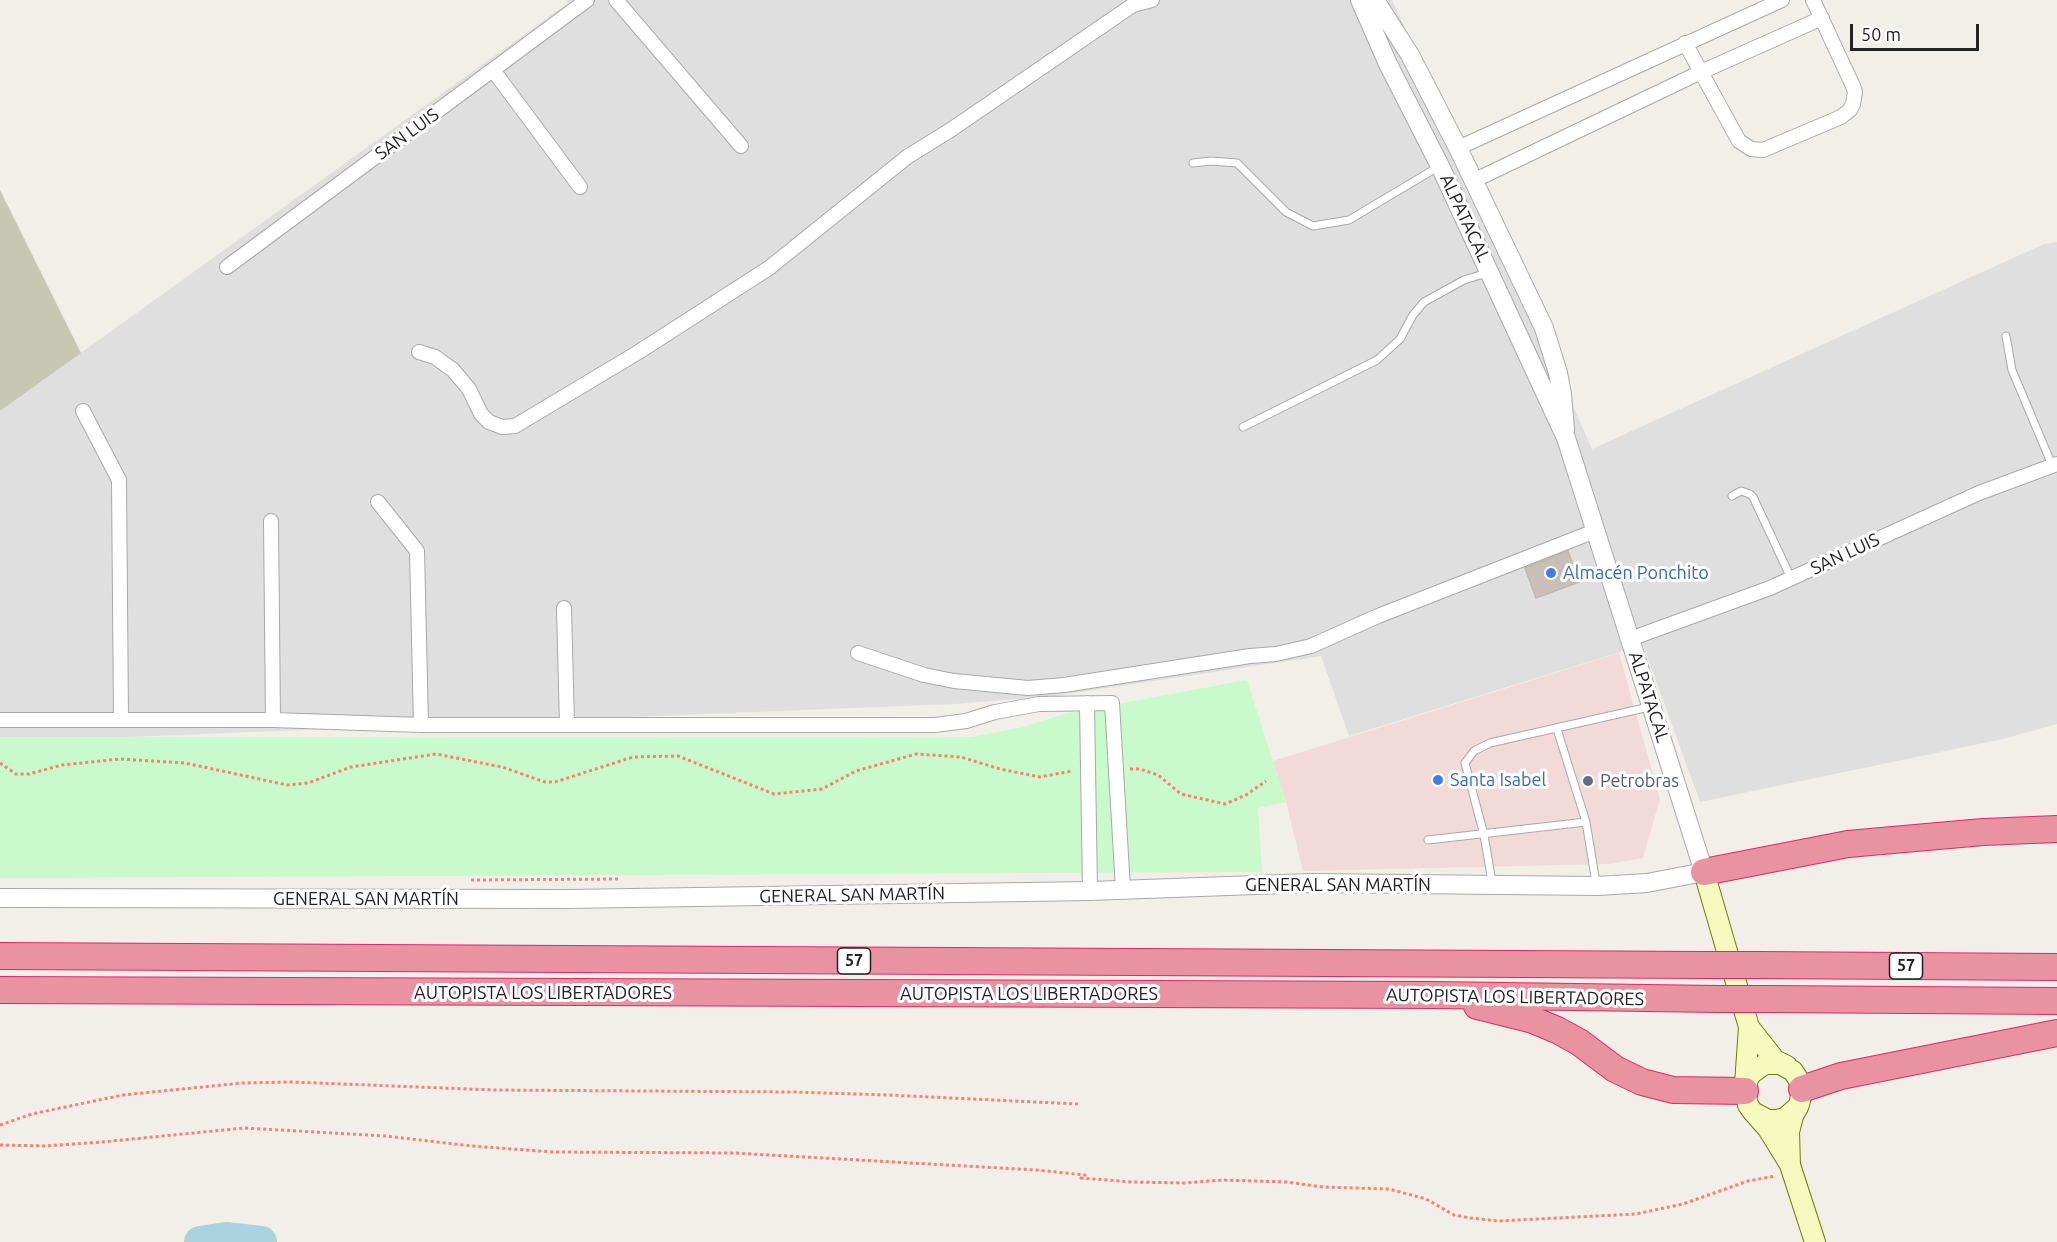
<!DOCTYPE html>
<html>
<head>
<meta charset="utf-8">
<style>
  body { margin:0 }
  #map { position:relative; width:2057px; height:1242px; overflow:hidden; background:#f2efe9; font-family:Ubuntu,sans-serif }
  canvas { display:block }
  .scale { position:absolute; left:1850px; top:24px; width:129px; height:27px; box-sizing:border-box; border:3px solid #222; border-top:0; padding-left:8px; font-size:18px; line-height:21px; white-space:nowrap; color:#222; -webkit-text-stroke:4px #fff; paint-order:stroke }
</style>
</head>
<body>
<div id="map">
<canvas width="2057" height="1242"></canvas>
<div class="scale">50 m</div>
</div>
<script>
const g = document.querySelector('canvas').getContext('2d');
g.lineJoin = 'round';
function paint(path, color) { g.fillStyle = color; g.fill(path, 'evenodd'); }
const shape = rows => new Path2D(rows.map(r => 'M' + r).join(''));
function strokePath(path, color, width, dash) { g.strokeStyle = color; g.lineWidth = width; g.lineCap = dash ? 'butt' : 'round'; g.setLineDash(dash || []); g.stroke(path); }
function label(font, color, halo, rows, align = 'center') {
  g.font = font + ' Ubuntu,sans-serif'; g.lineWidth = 6; g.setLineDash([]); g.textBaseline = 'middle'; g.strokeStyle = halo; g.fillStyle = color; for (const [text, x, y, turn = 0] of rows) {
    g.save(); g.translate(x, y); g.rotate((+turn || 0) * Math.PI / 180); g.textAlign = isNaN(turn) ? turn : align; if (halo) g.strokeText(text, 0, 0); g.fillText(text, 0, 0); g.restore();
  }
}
paint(shape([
  [566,0,1392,0,1441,107,1592,449,2044,244,2057,242,2057,724,2003,739,1700,802,1643,645,1349,736,1321,656,1053,696,955,704,129,737,0,737,0,411,568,3]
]), '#e0dfdf');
paint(shape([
  [1619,653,1660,799,1643,858,1609,864,1303,871,1286,802,1273,761]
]), '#f2dad9');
paint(shape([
  [0,190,81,353,0,411]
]), '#c7c7b4');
paint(shape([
  [1247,680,1286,802,1258,808,1262,872,0,878,0,737,972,737,1023,727,1064,714]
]), '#c8facc');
strokePath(shape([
  [200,1242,226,1238,261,1242]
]), '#aad3df', 32);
const building = shape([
  [1568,551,1579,582,1536,598,1525,568,1568,551]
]);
paint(building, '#c7bfb8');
strokePath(building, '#c4b6ab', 1.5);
const service = shape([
  [1193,163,1211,161,1237,163,1286,212,1313,226,1349,220,1438,167],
  [2006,336,2012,370,2052,465],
  [1243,427,1377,360,1400,339,1413,315,1424,302,1464,280,1487,273],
  [1732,496,1741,491,1750,494,1753,497,1791,578],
  [1557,729,1586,822,1596,883],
  [1428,840,1586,822],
  [1492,882,1484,835,1465,763,1474,751,1490,743,1649,707]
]);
const minor = shape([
  [616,0,741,146],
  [1685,43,1739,141,1751,149,1763,150,1841,117,1850,110,1853,104,1855,92,1853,86,1813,0],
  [493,70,580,187],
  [1458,148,1782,0],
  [1473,181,1701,72,1822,18],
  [227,267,587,0],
  [419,352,435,357,453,370,469,389,481,414,489,422,502,427,515,426,637,353,769,268,907,157,952,129,1133,5,1152,0],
  [83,411,119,480,121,719],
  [378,502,417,551,421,725],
  [271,521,273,720],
  [564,608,567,725],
  [1630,639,1770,588,1979,493,2057,464],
  [858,653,924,675,954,681,1028,688,1064,685,1250,656,1276,654,1311,646,1378,616,1595,531],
  [1087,703,1090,891],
  [0,720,273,720,421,725,935,725,966,721,995,712,1039,704,1112,703,1123,889]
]);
const tertiary = shape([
  [1375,0,1410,55,1458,148,1544,328,1558,373,1562,394,1565,430],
  [0,898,567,899,1090,891,1311,883,1597,886,1647,883,1704,872,1566,438,1440,166,1388,64,1360,0]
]);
const secondary = shape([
  [1704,872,1749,1027,1775,1060,1787,1066],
  [1745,1084,1749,1027],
  [1798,1107,1785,1118,1777,1120,1768,1120,1753,1112,1748,1105,1745,1091,1748,1079,1752,1073,1765,1064,1780,1064,1793,1071,1800,1082,1802,1089,1800,1101,1798,1107,1793,1116,1789,1132,1790,1165,1815,1242],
  [1754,1113,1768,1129,1789,1163]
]);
const motorway = shape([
  [1704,872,1848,844,1983,832,2057,829],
  [0,956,1707,965],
  [1756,965,2057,967],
  [0,990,1433,995,1718,999],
  [1766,999,2057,1001],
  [1477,1006,1533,1020,1557,1030,1579,1042,1615,1069,1642,1082,1673,1090,1745,1091],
  [1802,1089,1841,1076,2057,1033]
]);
strokePath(service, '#a9a9a9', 9);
strokePath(minor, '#a9a9a9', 16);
strokePath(tertiary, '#a9a9a9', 20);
strokePath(secondary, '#707d05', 22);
strokePath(motorway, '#dc2a67', 28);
strokePath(shape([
  [0,763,16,774,29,774,62,765,120,759,185,763,287,785,308,783,351,767,436,754,502,767,545,782,555,782,633,757,678,756,774,794,822,789,856,771,916,754,961,757,1000,769,1040,777,1072,771],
  [1130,769,1140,769,1158,775,1181,794,1225,804,1246,795,1266,781],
  [471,880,621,879],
  [0,1125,32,1114,123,1095,242,1083,292,1082,494,1090,793,1092,888,1095,1078,1104],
  [0,1145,45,1146,102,1142,244,1128,385,1136,472,1146,553,1152,734,1153,1036,1170,1085,1175,1081,1178,1132,1182,1184,1183,1223,1180,1286,1182,1323,1187,1389,1189,1426,1199,1454,1215,1470,1218,1499,1221,1636,1214,1683,1204,1748,1181,1776,1176]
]), '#fa8072', 3, [3, 3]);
strokePath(service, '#fff', 7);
strokePath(minor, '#fff', 14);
strokePath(tertiary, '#fff', 18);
strokePath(secondary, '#f7fabf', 20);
strokePath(motorway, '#e892a2', 26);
const motorwayBridge = shape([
  [1707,965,1756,965],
  [1718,999,1766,999]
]);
strokePath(motorwayBridge, '#dc2a67', 28, []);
strokePath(motorwayBridge, '#e892a2', 26);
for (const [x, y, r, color] of [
  [1551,573,6,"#3f7fe0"],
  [1438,780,6,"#3f7fe0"],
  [1588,781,6,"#5c6f8a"]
]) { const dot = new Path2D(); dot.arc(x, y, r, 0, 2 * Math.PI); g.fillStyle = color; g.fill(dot); strokePath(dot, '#fff', 2); }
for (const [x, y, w] of [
  [854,961,33],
  [1906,966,33]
]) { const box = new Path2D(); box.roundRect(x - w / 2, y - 13, w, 26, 4.5); g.fillStyle = '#fff'; g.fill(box); strokePath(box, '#222', 1.5); }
label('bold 16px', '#222', null, [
  ["57",854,961],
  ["57",1906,966]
]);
label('18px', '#222', '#fff', [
  ["SAN LUIS",407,134,-36],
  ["ALPATACAL",1465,218,65],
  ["SAN LUIS",1845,554,-25],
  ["ALPATACAL",1649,697,72],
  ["GENERAL SAN MARTÍN",1338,885],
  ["GENERAL SAN MARTÍN",852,895,-1],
  ["GENERAL SAN MARTÍN",366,899],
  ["AUTOPISTA LOS LIBERTADORES",543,993],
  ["AUTOPISTA LOS LIBERTADORES",1029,994],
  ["AUTOPISTA LOS LIBERTADORES",1515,997,1]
]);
label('18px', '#366cbe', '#fff', [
  ["Almacén Ponchito",1563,573],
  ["Santa Isabel",1450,780]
], 'left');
label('18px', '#4e5e75', '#fff', [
  ["Petrobras",1600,781]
], 'left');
</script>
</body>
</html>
